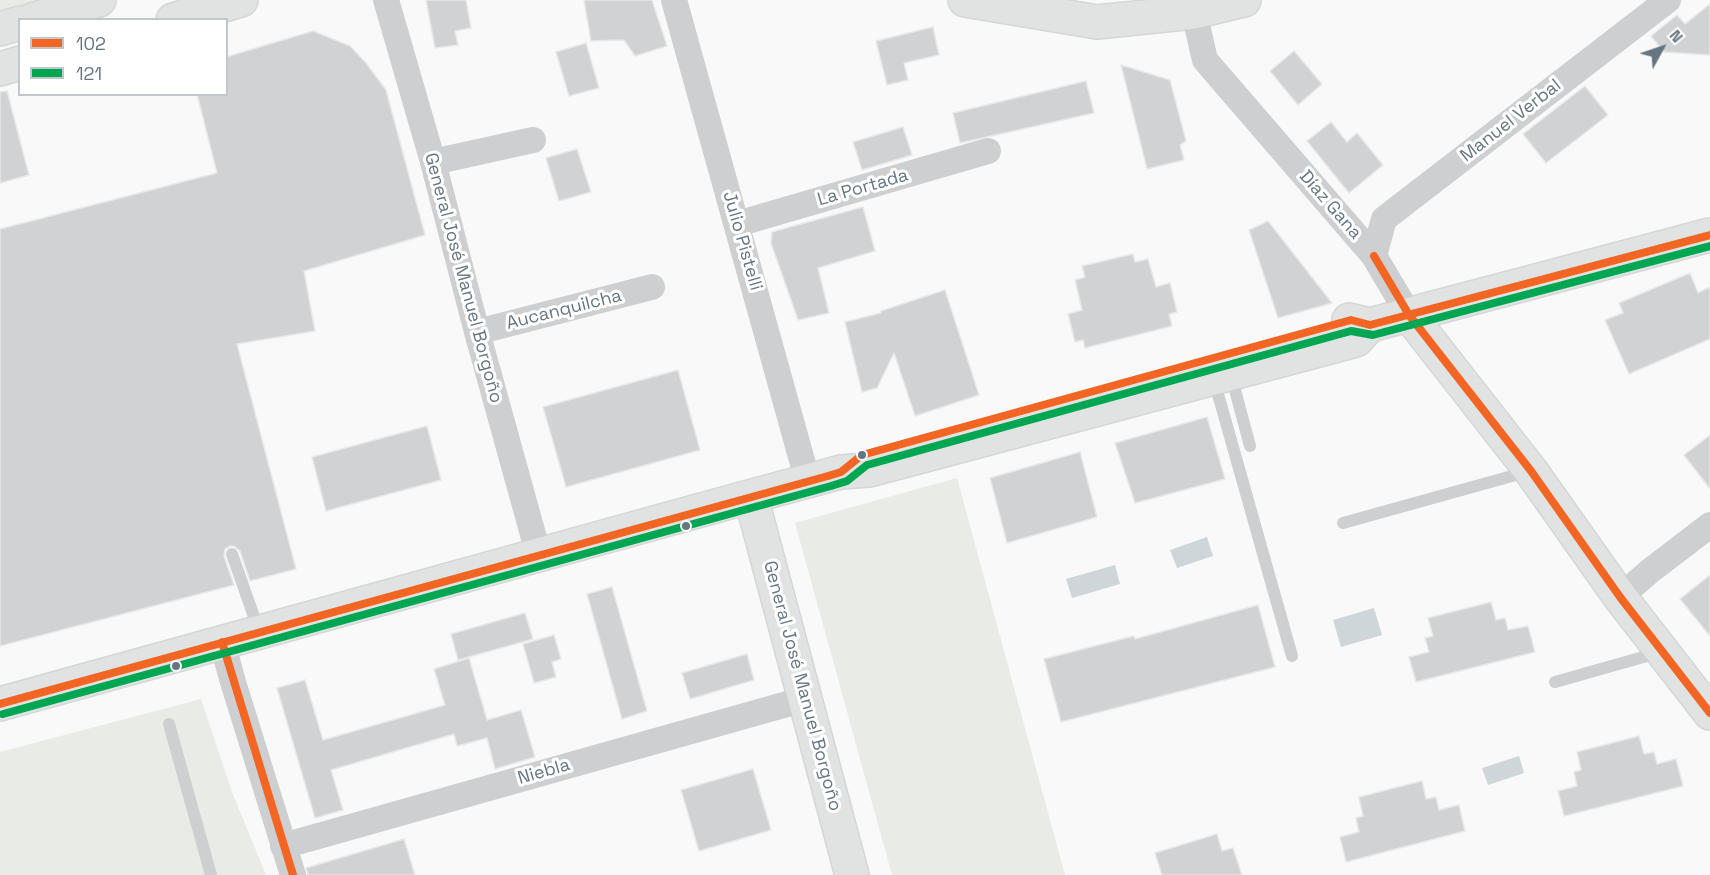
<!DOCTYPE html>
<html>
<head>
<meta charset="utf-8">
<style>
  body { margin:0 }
  #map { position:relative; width:1710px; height:875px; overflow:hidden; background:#f9f9f9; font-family:"Space Grotesk",sans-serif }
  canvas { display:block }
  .legend { position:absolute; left:18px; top:18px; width:210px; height:78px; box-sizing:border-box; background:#fff; border:2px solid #c1c8cd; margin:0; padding:8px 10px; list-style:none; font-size:18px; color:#657683 }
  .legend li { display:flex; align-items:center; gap:12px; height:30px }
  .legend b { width:30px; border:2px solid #c1c8cd }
  .north { position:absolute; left:1632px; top:18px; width:60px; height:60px; -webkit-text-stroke:4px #fff; paint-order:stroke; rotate:50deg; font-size:16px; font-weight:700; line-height:24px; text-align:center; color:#657683 }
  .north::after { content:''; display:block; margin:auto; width:21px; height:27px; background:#657683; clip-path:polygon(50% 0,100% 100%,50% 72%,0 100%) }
</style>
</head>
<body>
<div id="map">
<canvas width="1710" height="875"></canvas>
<ul class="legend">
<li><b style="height:8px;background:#f26522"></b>102</li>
<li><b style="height:8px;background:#00a651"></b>121</li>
</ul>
<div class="north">N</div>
</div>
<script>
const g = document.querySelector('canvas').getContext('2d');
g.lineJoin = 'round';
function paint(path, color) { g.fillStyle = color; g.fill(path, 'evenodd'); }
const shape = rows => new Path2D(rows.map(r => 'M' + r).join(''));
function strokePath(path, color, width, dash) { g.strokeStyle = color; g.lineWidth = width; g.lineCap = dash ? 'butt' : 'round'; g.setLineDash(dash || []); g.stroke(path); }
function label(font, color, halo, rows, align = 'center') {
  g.font = font + ' "Space Grotesk",sans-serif'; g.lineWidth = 6; g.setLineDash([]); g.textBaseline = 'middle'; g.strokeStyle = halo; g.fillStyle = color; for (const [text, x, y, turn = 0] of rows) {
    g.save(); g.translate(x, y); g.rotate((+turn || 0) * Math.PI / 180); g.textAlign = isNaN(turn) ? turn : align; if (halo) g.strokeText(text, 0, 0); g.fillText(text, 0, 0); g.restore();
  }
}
paint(shape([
  [0,0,50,0,0,12],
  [957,478,1065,875,892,875,795,523],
  [201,699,232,792,266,875,0,875,0,752]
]), '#e8ebe6');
paint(shape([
  [1207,537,1213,556,1177,568,1170,550],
  [1115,565,1120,584,1072,598,1066,579],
  [1374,608,1382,635,1341,647,1333,620],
  [1519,756,1524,773,1488,785,1482,768]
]), '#ced6d9');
const building = shape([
  [426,0,466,0,471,28,455,31,458,45,435,48,426,0],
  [584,0,652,0,667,46,635,56,624,40,591,41,584,0],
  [1710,4,1710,55,1664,52,1651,36,1677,15,1685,24,1710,4],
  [933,27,939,55,904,63,908,80,887,85,876,41,933,27],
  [313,31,350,46,366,63,386,90,425,235,304,271,315,331,237,344,296,569,250,581,240,551,234,546,230,546,225,549,224,556,234,585,0,646,0,229,217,173,197,94,226,94,226,57,313,31],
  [586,43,599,88,569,96,556,52,586,43],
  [1294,51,1322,84,1298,105,1270,71,1294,51],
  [1121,65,1170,80,1186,141,1180,145,1184,160,1147,169,1121,65],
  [1086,81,1094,113,960,143,953,113,1086,81],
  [1585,86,1608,115,1546,163,1523,134,1585,86],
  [7,91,29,175,0,183,0,92,7,91],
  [1331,122,1347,142,1357,133,1383,165,1349,193,1307,141,1331,122],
  [903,127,912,155,862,170,853,142,903,127],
  [577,149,591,192,559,201,546,158,577,149],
  [863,207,875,251,818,268,829,313,798,320,771,243,772,232,863,207],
  [1268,221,1332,303,1278,318,1249,230,1268,221],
  [1133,254,1135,262,1148,259,1156,287,1170,283,1177,312,1169,314,1172,326,1085,348,1083,340,1075,342,1068,314,1082,310,1075,280,1085,277,1082,266,1133,254],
  [1690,273,1698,293,1710,287,1710,339,1629,374,1605,320,1623,313,1619,303,1690,273],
  [945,290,979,395,915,416,894,353,877,388,862,392,845,322,881,313,881,311,945,290],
  [678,370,700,450,566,487,543,407,678,370],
  [1207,417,1225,479,1135,503,1115,443,1207,417],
  [427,426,441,480,326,511,312,457,427,426],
  [1710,435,1710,489,1684,455,1710,435],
  [1080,452,1097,517,1007,543,990,478,1080,452],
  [1710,575,1710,636,1680,599,1710,575],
  [612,587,647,711,622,719,587,594,612,587],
  [1491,602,1496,620,1505,618,1508,630,1528,626,1535,652,1416,682,1409,657,1429,652,1425,638,1433,636,1428,618,1491,602],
  [1258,605,1275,667,1061,722,1044,659,1134,636,1135,639,1258,605],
  [525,613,533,639,458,660,451,634,525,613],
  [554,635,561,659,552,662,556,677,534,683,523,644,554,635],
  [747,654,754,680,690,699,682,673,747,654],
  [469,658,487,720,521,710,535,757,495,769,487,738,457,746,454,734,331,770,343,810,315,818,277,688,305,680,323,740,445,705,434,669,469,658],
  [1639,736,1644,754,1654,752,1657,764,1676,759,1683,786,1564,816,1558,791,1577,786,1574,772,1581,770,1577,752,1639,736],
  [753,769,771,830,699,851,681,790,753,769],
  [1422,781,1426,799,1436,797,1439,810,1459,805,1465,831,1346,862,1340,837,1359,832,1356,818,1363,816,1359,797,1422,781],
  [1217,834,1222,851,1233,848,1242,875,1162,875,1155,853,1217,834],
  [404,839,415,875,308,875,306,868,404,839]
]);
paint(building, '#d0d2d3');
strokePath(building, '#e8e8e8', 1.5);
const secondary = shape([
  [1409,315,1531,471,1620,597,1710,713],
  [1349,320,1370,325,1710,235],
  [751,497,852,875],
  [0,704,723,504,841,472,869,470,1356,340,1370,325]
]);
const highway = shape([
  [965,0,1097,22,1194,12,1244,0],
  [32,20,99,0],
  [173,20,241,0],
  [0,29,20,23],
  [0,69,20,63]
]);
strokePath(secondary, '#d5d6d7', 36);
strokePath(highway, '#d5d6d6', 36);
strokePath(shape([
  [1231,375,1250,446],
  [1214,380,1292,656],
  [1343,523,1530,471],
  [232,554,259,631],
  [1555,682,1661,652],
  [169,724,211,875]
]), '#cecfd0', 12);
strokePath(shape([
  [386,0,433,162,477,332,539,556],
  [674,0,808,482],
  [1194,12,1205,60,1374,256,1409,315],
  [433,162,533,140],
  [737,224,988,151],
  [1374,256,1384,219,1668,0],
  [477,332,652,287],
  [1620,597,1650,571,1710,525],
  [222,642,233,682,293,875],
  [283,846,805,699]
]), '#cecfd0', 26);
strokePath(secondary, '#e1e2e2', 33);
strokePath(highway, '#e1e2e2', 33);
strokePath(shape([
  [1374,256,1409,315,1531,471,1620,597,1710,713],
  [222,642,293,875],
  [0,704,828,476,841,472,862,455,1351,320,1370,325,1710,235]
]), '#f26522', 8);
strokePath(shape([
  [3,714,831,486,847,481,867,465,1351,331,1373,335,1710,246]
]), '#00a651', 8);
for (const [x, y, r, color] of [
  [862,455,5,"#657683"],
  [686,526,5,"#657683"],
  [176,666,5,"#657683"]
]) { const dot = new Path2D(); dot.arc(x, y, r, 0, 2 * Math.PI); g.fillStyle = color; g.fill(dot); strokePath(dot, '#fff', 2); }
label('18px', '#657683', '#fff', [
  ["Manuel Verbal",1511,121,-38],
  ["La Portada",863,188,-16],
  ["Díaz Gana",1330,205,49],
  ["Julio Pistelli",742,241,74],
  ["General José Manuel Borgoño",463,278,75],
  ["Aucanquilcha",564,310,-14],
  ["General José Manuel Borgoño",802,686,75],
  ["Niebla",544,772,-16]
]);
</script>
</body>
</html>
